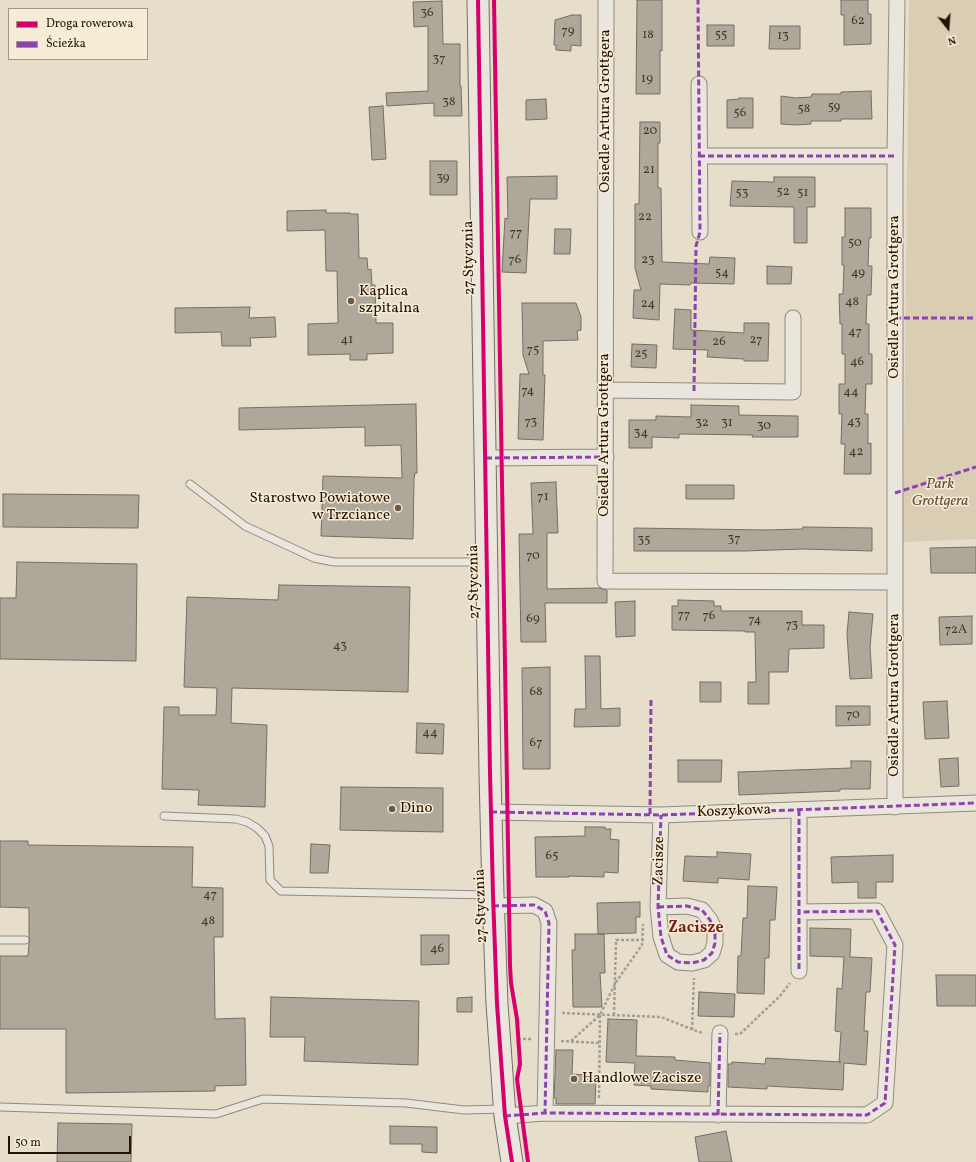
<!DOCTYPE html>
<html>
<head>
<meta charset="utf-8">
<style>
  body { margin:0 }
  #map { position:relative; width:976px; height:1162px; overflow:hidden; background:#e6decb; font-family:Vollkorn,serif }
  canvas { display:block }
  .legend { position:absolute; left:8px; top:8px; width:140px; height:52px; box-sizing:border-box; background:#f7ecd5; border:1px solid #a39580; margin:0; padding:5px 7px; list-style:none; font-size:12px; color:#251200 }
  .legend li { display:flex; align-items:center; gap:8px; height:20px }
  .legend b { width:20px; border:1px solid #a39580 }
  .north { position:absolute; left:928px; top:8px; width:40px; height:40px; -webkit-text-stroke:3px #f7ecd5; paint-order:stroke; rotate:163deg; font-size:11px; font-weight:700; line-height:16px; text-align:center; color:#251200 }
  .north::after { content:''; display:block; margin:auto; width:14px; height:18px; background:#251200; clip-path:polygon(50% 0,100% 100%,50% 72%,0 100%) }
  .scale { position:absolute; left:8px; top:1136px; width:123px; height:18px; box-sizing:border-box; border:2px solid #251200; border-top:0; padding-left:5px; font-size:12px; line-height:14px; white-space:nowrap; color:#251200; -webkit-text-stroke:3px #f7ecd5; paint-order:stroke }
</style>
</head>
<body>
<div id="map">
<canvas width="976" height="1162"></canvas>
<ul class="legend">
<li><b style="height:5px;background:#d6006c"></b>Droga rowerowa</li>
<li><b style="height:5px;background:#8e44ad"></b>Ścieżka</li>
</ul>
<div class="north">N</div>
<div class="scale">50 m</div>
</div>
<script>
const g = document.querySelector('canvas').getContext('2d');
g.lineJoin = 'round';
function paint(path, color) { g.fillStyle = color; g.fill(path, 'evenodd'); }
const shape = rows => new Path2D(rows.map(r => 'M' + r).join(''));
function strokePath(path, color, width, dash) { g.strokeStyle = color; g.lineWidth = width; g.lineCap = dash ? 'butt' : 'round'; g.setLineDash(dash || []); g.stroke(path); }
function label(font, color, halo, rows, align = 'center') {
  g.font = font + ' Vollkorn,serif'; g.lineWidth = 3; g.setLineDash([]); g.textBaseline = 'middle'; g.strokeStyle = halo; g.fillStyle = color; for (const [text, x, y, turn = 0] of rows) {
    g.save(); g.translate(x, y); g.rotate((+turn || 0) * Math.PI / 180); g.textAlign = isNaN(turn) ? turn : align; if (halo) g.strokeText(text, 0, 0); g.fillText(text, 0, 0); g.restore();
  }
}
paint(shape([
  [909,0,976,0,976,539,903,542]
]), '#d9cdb3');
const building = shape([
  [637,0,662,0,662,51,660,50,660,94,636,94,637,0],
  [841,0,868,0,868,14,871,14,871,44,844,45,844,15,841,15,841,0],
  [442,1,443,44,460,44,460,86,461,86,462,116,434,116,434,103,387,106,386,93,428,91,428,26,414,27,413,2,442,1],
  [572,15,581,15,581,46,571,45,571,51,556,50,556,45,554,45,555,20,572,15],
  [707,25,734,25,734,46,707,46,707,25],
  [770,26,800,26,800,49,769,49,770,26],
  [871,91,872,119,841,119,841,121,811,121,811,124,796,125,781,124,781,96,796,98,811,97,812,94,841,94,841,92,871,91],
  [739,98,753,98,753,128,727,128,727,100,740,99,739,98],
  [546,99,547,119,526,120,526,100,546,99],
  [383,106,386,159,372,160,369,107,383,106],
  [640,122,660,122,660,143,658,143,658,188,661,188,662,262,709,264,710,257,735,258,734,284,691,283,690,285,660,284,659,320,633,318,634,290,641,290,635,268,635,204,639,204,640,122],
  [430,161,457,161,457,195,430,195,430,161],
  [557,176,557,199,530,199,526,273,502,272,505,218,508,219,507,177,557,176],
  [774,177,815,177,815,207,807,207,807,243,794,243,794,207,730,206,732,181,774,182,774,177],
  [845,208,871,208,871,238,869,238,868,266,872,266,871,295,867,295,866,324,869,324,869,354,872,354,872,384,866,384,865,414,868,414,868,444,871,443,871,474,844,474,845,444,841,444,842,414,839,414,839,384,845,384,845,354,842,354,842,324,840,324,839,294,843,294,844,265,842,265,842,237,845,237,845,208],
  [326,210,326,213,350,213,350,214,358,214,359,258,367,258,368,270,371,269,372,285,375,285,376,323,393,323,393,353,367,354,367,360,350,360,350,354,308,355,308,324,338,323,337,271,326,271,325,230,287,231,287,211,326,210],
  [555,229,571,229,570,254,554,254,555,229],
  [767,266,792,267,791,284,767,284,767,266],
  [522,303,576,303,581,317,581,330,577,331,578,340,543,341,543,375,545,375,543,440,518,439,520,374,529,374,523,355,522,303],
  [250,307,249,318,275,317,276,337,250,338,251,346,222,346,221,332,175,333,175,308,250,307],
  [675,309,691,310,691,330,744,333,744,323,769,323,768,361,744,361,744,359,707,357,708,350,673,349,675,309],
  [632,344,657,345,656,368,631,367,632,344],
  [416,404,417,473,415,473,414,479,413,539,321,536,323,476,402,478,401,445,365,446,365,427,239,430,239,408,416,404],
  [691,405,739,406,739,415,798,416,798,437,752,437,753,435,679,434,679,438,652,437,652,448,629,448,629,420,656,420,656,416,691,417,691,405],
  [556,482,558,533,547,533,547,589,599,588,607,590,607,603,545,603,546,642,521,642,519,534,533,534,531,483,556,482],
  [686,485,734,485,734,499,686,499,686,485],
  [3,494,139,495,138,528,3,527,3,494],
  [803,527,872,528,872,551,803,549,745,551,634,551,634,528,766,530,803,529,803,527],
  [976,547,976,573,931,573,930,548,976,547],
  [17,562,137,564,136,661,0,659,0,598,16,598,17,562],
  [279,585,410,587,408,692,232,688,231,723,267,725,265,807,198,805,199,790,162,789,164,707,179,707,179,715,216,715,217,688,184,687,187,597,278,600,279,585],
  [678,600,714,601,714,606,721,606,721,611,802,611,802,625,824,625,824,648,789,649,788,672,769,672,769,704,748,704,748,682,756,682,755,632,745,632,745,631,672,630,672,606,678,606,678,600],
  [635,601,635,636,616,637,615,602,635,601],
  [849,612,873,614,870,647,872,678,850,679,847,634,849,612],
  [972,616,972,644,940,645,939,617,972,616],
  [585,656,600,656,601,709,620,708,620,726,574,727,575,709,586,709,585,656],
  [550,667,550,769,523,769,522,668,550,667],
  [700,682,721,682,721,702,700,702,700,682],
  [947,701,949,738,925,739,923,702,947,701],
  [836,706,870,706,870,725,836,726,836,706],
  [417,723,444,724,443,754,416,753,417,723],
  [958,758,959,786,941,787,939,759,958,758],
  [678,760,722,760,721,782,678,782,678,760],
  [851,761,871,761,870,789,840,789,840,791,739,795,738,772,851,768,851,761],
  [341,787,443,788,443,832,340,830,341,787],
  [585,827,605,827,605,829,611,829,610,839,619,840,618,873,604,872,604,877,569,876,569,877,536,877,535,837,585,836,585,827],
  [0,841,28,841,28,845,193,847,192,887,223,888,223,937,214,937,215,1019,245,1018,246,1085,215,1086,215,1091,66,1093,66,1029,0,1029,0,956,28,956,29,943,30,940,29,937,29,908,0,907,0,841],
  [311,844,330,845,328,873,310,873,311,844],
  [717,852,751,854,749,880,718,878,718,883,683,881,685,856,717,857,717,852],
  [893,855,893,882,876,882,876,898,858,898,858,882,832,883,831,857,893,855],
  [748,886,777,887,775,920,770,920,769,958,765,958,764,994,737,993,738,956,741,956,743,918,747,918,748,886],
  [640,902,640,917,636,917,636,933,598,934,597,903,640,902],
  [810,928,851,929,850,957,872,958,870,992,866,992,864,1031,868,1031,866,1065,844,1063,843,1090,767,1086,767,1089,728,1087,728,1064,732,1064,732,1062,765,1064,766,1058,841,1062,839,1062,841,1032,835,1031,837,988,842,989,844,957,810,956,810,928],
  [575,934,604,934,605,973,600,973,602,1007,573,1007,572,950,575,950,575,934],
  [421,935,449,935,449,964,421,965,421,935],
  [936,975,976,975,976,1006,937,1006,936,975],
  [699,992,735,994,734,1017,698,1016,699,992],
  [271,997,419,1001,418,1065,304,1061,305,1037,270,1037,271,997],
  [472,997,472,1012,457,1012,457,998,472,997],
  [608,1019,637,1020,636,1056,675,1057,675,1060,710,1063,710,1086,708,1086,708,1092,651,1089,651,1086,634,1085,635,1063,606,1062,608,1019],
  [556,1050,573,1050,572,1074,596,1076,595,1104,556,1104,556,1098,554,1098,556,1050],
  [58,1123,132,1124,131,1162,57,1162,58,1123],
  [390,1126,437,1127,437,1153,422,1152,422,1144,390,1144,390,1126],
  [726,1131,732,1162,699,1162,695,1137,726,1131]
]);
paint(building, '#aea89a');
strokePath(building, '#756e62', 1);
const service = shape([
  [190,484,245,526,314,558,334,562,485,562],
  [164,816,236,819,247,822,257,828,265,836,269,846,270,880,281,891,491,895],
  [0,940,25,940],
  [0,1107,216,1114,263,1099,406,1103,464,1110,503,1109]
]);
const minor = shape([
  [606,0,605,581,895,582],
  [699,84,700,232],
  [699,156,895,156],
  [605,390,793,392,793,318],
  [486,458,606,457],
  [895,807,895,156,897,0],
  [799,810,799,971],
  [491,812,661,815,976,803],
  [493,906,534,905,545,911,549,923,545,1113,867,1115,885,1103,895,945,877,911,799,912],
  [658,907,687,906,702,910,710,920,715,931,715,943,712,953,704,960,692,963,678,962,667,955,661,937,658,907,661,815],
  [718,1115,720,1033],
  [505,1116,545,1113]
]);
const secondary = shape([
  [478,0,490,773,493,895,497,1004,505,1116,512,1162]
]);
strokePath(service, '#918a7d', 9);
strokePath(minor, '#918a7d', 17);
strokePath(secondary, '#756e62', 23);
strokePath(shape([
  [562,1013,661,1017,699,1032,704,1033],
  [614,1015,616,940,644,940],
  [692,1030,694,978],
  [735,1034,740,1034,780,996,790,983],
  [518,1039,532,1039],
  [561,1041,600,1043],
  [571,1041,600,1015,616,982,642,945,643,924],
  [599,1098,600,1015]
]), '#a49e95', 2.5, [3, 2]);
strokePath(service, '#ebe6dd', 7);
strokePath(minor, '#ebe6dd', 15);
strokePath(secondary, '#ebe6dd', 21);
strokePath(shape([
  [699,156,895,156],
  [895,318,976,318],
  [694,391,696,246,700,232,698,0],
  [486,458,606,457],
  [895,493,976,467],
  [799,810,799,971],
  [491,812,661,815,976,803],
  [650,814,651,697],
  [493,906,534,905,545,911,549,923,545,1113,867,1115,885,1103,895,945,877,911,799,912],
  [658,907,687,906,702,910,710,920,715,931,715,943,712,953,704,960,692,963,678,962,667,955,661,937,658,907,661,815],
  [718,1115,720,1033],
  [505,1116,545,1113]
]), '#8e44ad', 3, [6, 3]);
strokePath(shape([
  [478,0,490,773,493,895,497,1004,505,1116,512,1162],
  [494,0,510,965,511,983,517,1019,520,1064,517,1079,528,1162]
]), '#d6006c', 4);
for (const [x, y, r, color] of [
  [351,301,4,"#695947"],
  [398,508,4,"#695947"],
  [392,809,4,"#695947"],
  [574,1079,4,"#695947"]
]) { const dot = new Path2D(); dot.arc(x, y, r, 0, 2 * Math.PI); g.fillStyle = color; g.fill(dot); strokePath(dot, '#f7ecd5', 1.5); }
label('13px', '#473826', null, [
  ["36",427,14],
  ["62",858,22],
  ["79",568,32],
  ["18",648,36],
  ["55",721,36],
  ["13",783,37],
  ["37",439,60],
  ["19",647,80],
  ["38",449,103],
  ["59",834,108],
  ["58",804,110],
  ["56",740,114],
  ["20",650,132],
  ["21",649,171],
  ["39",443,179],
  ["52",783,193],
  ["53",742,194],
  ["51",803,194],
  ["22",645,218],
  ["77",516,234],
  ["50",855,244],
  ["76",515,261],
  ["23",648,261],
  ["54",722,274],
  ["49",858,274],
  ["48",852,303],
  ["24",648,305],
  ["47",855,333],
  ["41",347,341],
  ["27",756,341],
  ["26",719,343],
  ["75",533,351],
  ["25",641,355],
  ["46",857,363],
  ["74",528,392],
  ["44",851,393],
  ["73",531,423],
  ["43",854,423],
  ["32",702,424],
  ["31",727,424],
  ["30",764,427],
  ["34",641,434],
  ["42",856,453],
  ["71",543,498],
  ["37",734,540],
  ["35",644,541],
  ["70",533,557],
  ["77",684,616],
  ["76",709,617],
  ["69",533,620],
  ["74",755,621],
  ["73",792,626],
  ["72A",956,631],
  ["43",340,647],
  ["68",536,693],
  ["70",853,716],
  ["44",430,734],
  ["67",536,744],
  ["65",552,857],
  ["47",210,896],
  ["48",208,922],
  ["46",437,950]
]);
label('15px', '#251200', '#f7ecd5', [
  ["Osiedle Artura Grottgera",606,111,-90],
  ["27 Stycznia",470,258,-91],
  ["Osiedle Artura Grottgera",895,297,-90],
  ["Osiedle Artura Grottgera",605,435,-90],
  ["27 Stycznia",475,582,-91],
  ["Osiedle Artura Grottgera",895,695,-90],
  ["Koszykowa",734,812,-2],
  ["Zacisze",660,861,-89],
  ["27 Stycznia",482,906,-92]
]);
label('15px', '#251200', '#f7ecd5', [
  ["Kaplica",359,292],
  ["szpitalna",359,309],
  ["Starostwo Powiatowe",390,499,"right"],
  ["w Trzciance",390,516,"right"],
  ["Dino",400,809],
  ["Handlowe Zacisze",582,1079]
], 'left');
label('italic 15px', '#604f38', '#f7ecd5', [
  ["Park",940,485],
  ["Grottgera",940,502]
]);
label('bold 16px', '#7a1f14', '#f7ecd5', [
  ["Zacisze",696,929]
]);
</script>
</body>
</html>
